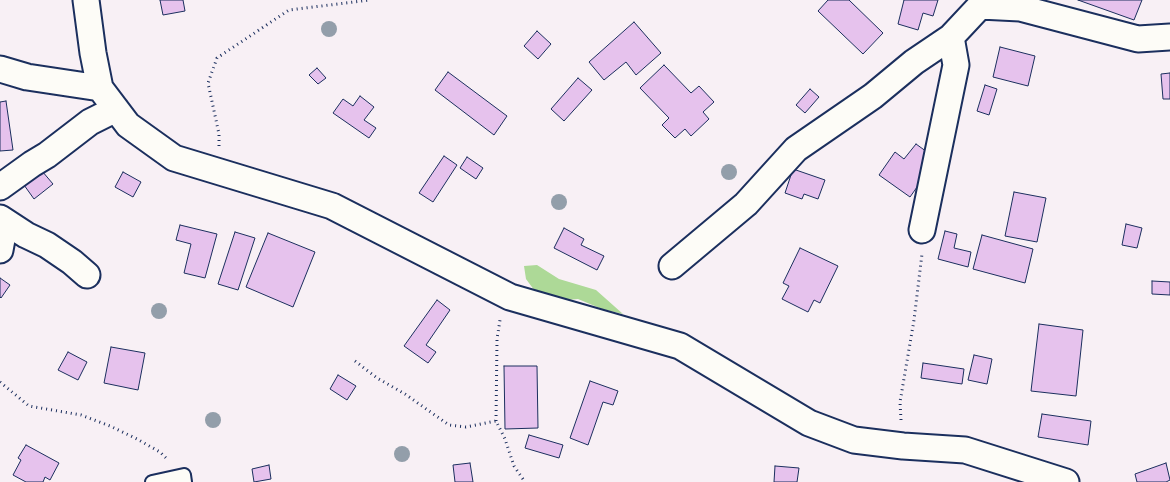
<!DOCTYPE html>
<html>
<head>
<meta charset="utf-8">
<style>
  body { margin:0 }
  canvas { display:block; background:#f8f0f5 }
</style>
</head>
<body>
<canvas width="1170" height="482"></canvas>
<script>
const g = document.querySelector('canvas').getContext('2d');
g.lineJoin = 'round';
function paint(path, color) { g.fillStyle = color; g.fill(path, 'evenodd'); }
const shape = rows => new Path2D(rows.map(r => 'M' + r).join(''));
function strokePath(path, color, width, dash) { g.strokeStyle = color; g.lineWidth = width; g.lineCap = dash ? 'butt' : 'round'; g.setLineDash(dash || []); g.stroke(path); }
paint(shape([
  [537,265,559,279,596,290,623,314,602,309,578,299,543,302,526,279,524,266]
]), '#add997');
const building = shape([
  [160,0,183,0,185,11,163,15,160,0],
  [828,0,849,0,883,33,863,54,818,11,828,0],
  [904,0,938,0,933,16,923,13,918,30,898,24,904,0],
  [1078,0,1142,0,1134,20,1078,0],
  [634,22,661,53,636,75,626,62,604,80,589,62,634,22],
  [537,31,551,44,538,59,524,46,537,31],
  [1000,47,1035,56,1028,86,993,77,1000,47],
  [664,65,691,93,699,86,714,102,703,112,709,119,691,136,685,129,675,138,662,125,669,118,640,88,664,65],
  [317,68,326,78,318,84,309,75,317,68],
  [448,72,507,116,494,135,435,90,448,72],
  [1170,73,1170,99,1163,99,1161,74,1170,73],
  [578,78,592,90,564,121,551,109,578,78],
  [985,85,997,89,989,115,977,111,985,85],
  [810,89,819,97,805,113,796,105,810,89],
  [360,96,374,107,364,120,376,128,369,138,333,113,343,99,353,106,360,96],
  [6,101,13,150,0,151,0,102,6,101],
  [916,144,934,157,927,173,910,197,879,175,895,152,904,159,916,144],
  [444,156,457,165,433,202,419,193,444,156],
  [467,157,483,168,476,179,460,168,467,157],
  [793,169,825,180,818,199,804,194,802,199,785,193,793,169],
  [42,171,53,184,34,199,24,185,42,171],
  [123,172,141,182,133,197,115,187,123,172],
  [1014,192,1046,198,1037,242,1005,236,1014,192],
  [1126,224,1142,228,1137,248,1122,245,1126,224],
  [180,225,217,234,205,278,184,273,191,244,176,240,180,225],
  [564,228,584,239,581,245,604,256,597,270,554,248,564,228],
  [945,231,957,234,954,248,971,252,968,267,938,259,945,231],
  [235,232,255,238,238,290,218,284,235,232],
  [268,233,315,252,293,307,246,287,268,233],
  [982,235,1033,249,1025,283,973,269,982,235],
  [800,248,838,266,820,303,814,300,808,312,782,299,789,286,783,283,800,248],
  [0,278,10,285,1,298,0,297,0,278],
  [1152,281,1170,282,1170,295,1152,294,1152,281],
  [437,300,450,310,426,345,436,352,428,363,404,346,437,300],
  [1039,324,1083,330,1076,396,1031,391,1039,324],
  [111,347,145,353,138,390,104,383,111,347],
  [68,352,87,362,78,380,58,370,68,352],
  [974,355,992,359,987,384,968,380,974,355],
  [923,363,964,369,962,384,921,378,923,363],
  [504,366,537,366,538,428,505,429,504,366],
  [338,375,356,386,347,400,330,389,338,375],
  [590,381,618,391,613,405,603,402,588,445,570,438,590,381],
  [1042,414,1091,421,1088,445,1038,437,1042,414],
  [529,435,563,445,559,458,525,448,529,435],
  [26,445,59,463,50,480,45,477,43,482,26,482,13,475,21,460,18,458,26,445],
  [470,463,473,482,455,482,453,465,470,463],
  [1166,463,1170,480,1166,482,1137,482,1135,474,1166,463],
  [269,465,271,479,254,482,252,469,269,465],
  [775,466,799,468,797,482,774,482,775,466]
]);
paint(building, '#e6c2ed');
strokePath(building, '#1b2f5e', 1);
const service = shape([
  [152,482,184,475,185,482]
]);
const minor = shape([
  [86,0,93,53,100,88,128,125,174,158,332,206,510,297,680,346,809,423,854,440,903,446,965,450,1066,482],
  [0,69,27,77,100,88],
  [0,187,32,164,47,155,90,122,116,109],
  [0,218,26,235,47,245,72,262,87,275],
  [0,223,3,234,0,250],
  [922,230,956,65,951,37],
  [672,266,746,204,796,149,873,96,914,62,951,37,980,6,1020,8,1138,39,1170,37]
]);
strokePath(service, '#1b2f5e', 16);
strokePath(minor, '#1b2f5e', 29);
strokePath(shape([
  [219,146,219,134,208,83,217,58,289,10,370,0],
  [355,361,377,378,405,394,449,425,466,427,496,421,505,439,514,466,525,482],
  [0,382,29,406,81,415,110,426,137,439,160,452,167,459],
  [901,420,900,402,914,320,922,254],
  [496,421,497,339,500,320]
]), '#1b2f5e', 3, [1, 4]);
strokePath(service, '#fdfcf7', 12);
strokePath(minor, '#fdfcf7', 25);
g.fillStyle = '#939eaa';
for (const [x, y] of [
  [329,29],
  [729,172],
  [559,202],
  [159,311],
  [213,420],
  [402,454]
]) { g.beginPath(); g.arc(x, y, 8, 0, 2 * Math.PI); g.fill(); }
</script>
</body>
</html>
